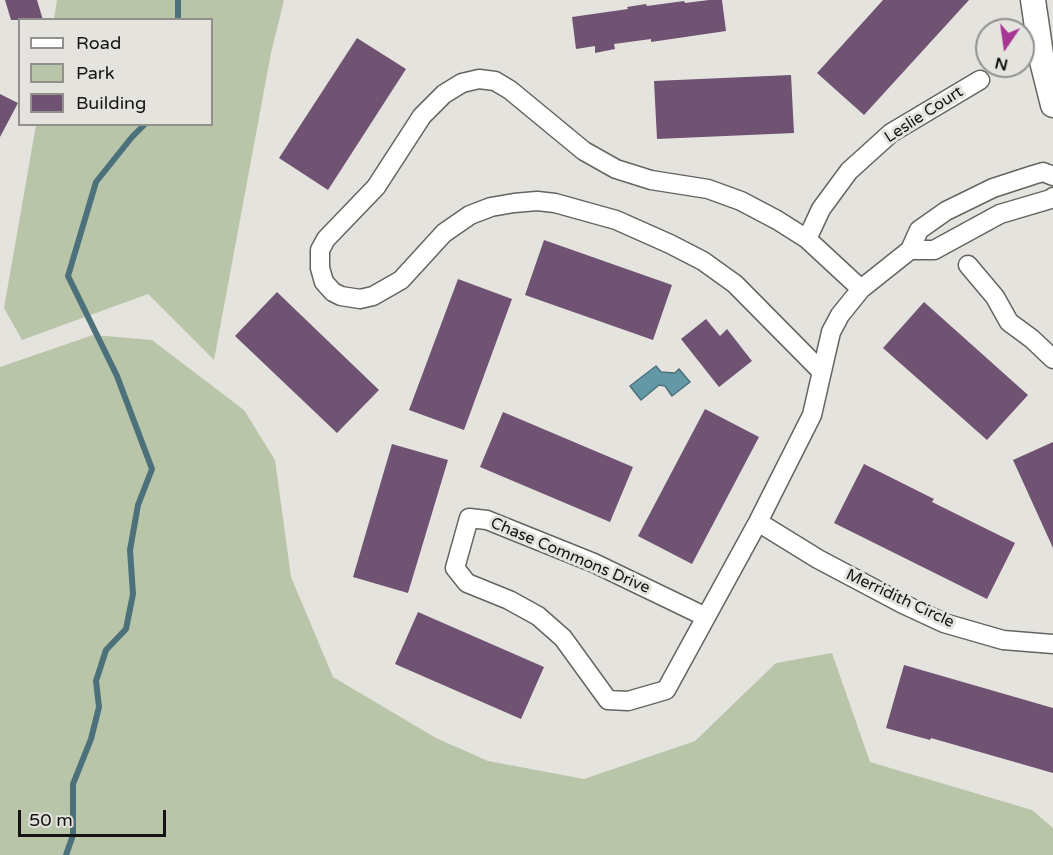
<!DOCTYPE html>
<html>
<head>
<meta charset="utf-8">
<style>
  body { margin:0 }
  #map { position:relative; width:1053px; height:855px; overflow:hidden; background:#e4e3de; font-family:"Varela Round",sans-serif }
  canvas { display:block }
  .legend { position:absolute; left:18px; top:18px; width:195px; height:108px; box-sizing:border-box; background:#e4e3de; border:2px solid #91908d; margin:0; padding:8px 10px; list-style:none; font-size:18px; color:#151413 }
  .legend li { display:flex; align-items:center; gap:12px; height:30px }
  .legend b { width:30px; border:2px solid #91908d }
  .north { position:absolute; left:975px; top:18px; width:60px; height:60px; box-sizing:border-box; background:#e4e3de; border:2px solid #91908d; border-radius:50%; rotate:193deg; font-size:16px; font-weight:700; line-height:24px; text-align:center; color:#151413 }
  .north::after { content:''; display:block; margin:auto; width:21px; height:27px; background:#a53694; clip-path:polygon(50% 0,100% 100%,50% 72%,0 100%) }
  .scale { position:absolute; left:18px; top:810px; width:148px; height:27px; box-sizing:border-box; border:3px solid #151413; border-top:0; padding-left:8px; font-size:18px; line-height:21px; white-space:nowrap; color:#151413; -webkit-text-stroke:4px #e4e3de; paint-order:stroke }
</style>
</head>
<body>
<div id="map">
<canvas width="1053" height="855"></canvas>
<ul class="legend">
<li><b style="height:8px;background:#fff"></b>Road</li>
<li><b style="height:16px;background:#b9c5a9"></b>Park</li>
<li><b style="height:16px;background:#705372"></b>Building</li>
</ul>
<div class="north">N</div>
<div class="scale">50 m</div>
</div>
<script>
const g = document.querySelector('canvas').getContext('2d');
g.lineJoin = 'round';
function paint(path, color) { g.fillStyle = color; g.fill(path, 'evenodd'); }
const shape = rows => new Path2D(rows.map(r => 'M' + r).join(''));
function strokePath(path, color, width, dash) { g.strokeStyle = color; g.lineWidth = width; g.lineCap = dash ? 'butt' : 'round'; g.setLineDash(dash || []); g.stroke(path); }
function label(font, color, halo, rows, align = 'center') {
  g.font = font + ' "Varela Round",sans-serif'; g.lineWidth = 6; g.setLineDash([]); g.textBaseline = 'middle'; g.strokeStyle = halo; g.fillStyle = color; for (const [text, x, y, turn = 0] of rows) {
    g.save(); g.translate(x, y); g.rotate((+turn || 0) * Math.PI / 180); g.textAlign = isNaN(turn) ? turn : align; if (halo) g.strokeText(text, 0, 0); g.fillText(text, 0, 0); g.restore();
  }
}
paint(shape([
  [57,0,284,0,271,53,214,360,148,294,22,340,4,308,36,125,212,124,212,20,54,19],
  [93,335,152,340,244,410,275,460,291,577,333,677,436,738,488,761,584,779,695,741,776,663,832,653,870,762,1032,810,1053,828,1053,855,0,855,0,367]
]), '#b9c5a9');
const water = shape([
  [656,366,661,372,675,373,679,369,690,382,672,396,665,386,659,385,641,400,630,386,656,366]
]);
paint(water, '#6399a7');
strokePath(water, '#4c717b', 1.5);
strokePath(shape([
  [178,20,178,0],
  [66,855,73,835,73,784,91,739,99,707,96,681,106,650,126,629,133,594,130,550,138,505,152,469,117,376,68,276,96,182,132,137,145,124]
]), '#4c717b', 6);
paint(shape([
  [5,0,37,0,43,20,11,20],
  [709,0,722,0,726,31,651,42,651,39,614,44,615,49,595,53,595,46,576,49,572,17,628,9,627,7,646,4,647,6,684,1,685,3],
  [883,0,969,0,864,115,817,73],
  [357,38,406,69,328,190,279,158],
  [791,75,794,133,657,139,654,81],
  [0,94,18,103,0,137],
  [544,240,672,285,653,340,525,295],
  [458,279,512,299,464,430,409,410],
  [277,292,379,390,337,433,235,336],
  [924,302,1028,395,987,440,883,348],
  [706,319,720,336,727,329,752,361,719,387,681,339],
  [705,409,759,437,692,564,638,536],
  [503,412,633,467,610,522,480,467],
  [1053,442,1053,548,1013,460],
  [392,444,448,460,408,593,353,577],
  [864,464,934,499,932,502,1015,543,987,599,834,523],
  [418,612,544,667,521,719,395,664],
  [904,665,1053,708,1053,773,931,738,930,740,886,728]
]), '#705372');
const street = shape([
  [807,239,821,209,849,171,891,133,980,80],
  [910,250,934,250,1000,214,1051,199,1053,197],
  [968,265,995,297,1009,322,1032,339,1053,359],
  [821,371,735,284,703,261,670,244,616,220,555,203,537,201,514,203,491,207,470,215,444,233,401,280,373,296,360,299,341,296,333,292,324,282,320,268,320,250,326,239,376,187,422,116,444,94,462,83,479,79,495,81,510,90,584,151,616,169,651,180,708,189,741,201,777,220,807,239,861,289],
  [758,522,818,559,903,604,944,623,1003,640,1053,644],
  [706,617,594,563,487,520,469,518,455,568,467,583,509,600,538,616,563,638,608,700,628,701,666,690,758,522,812,415,831,332,840,315,861,289,910,250,919,230,946,211,993,188,1033,175,1043,172,1053,176]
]);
const secondary = shape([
  [1033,0,1042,61,1053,105]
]);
strokePath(street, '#656460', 21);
strokePath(secondary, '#656460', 27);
strokePath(street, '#fff', 18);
strokePath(secondary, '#fff', 24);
label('16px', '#151413', '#e4e3de', [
  ["Leslie Court",924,115,-33],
  ["Chase Commons Drive",570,556,23],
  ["Merridith Circle",900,599,25]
]);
</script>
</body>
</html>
